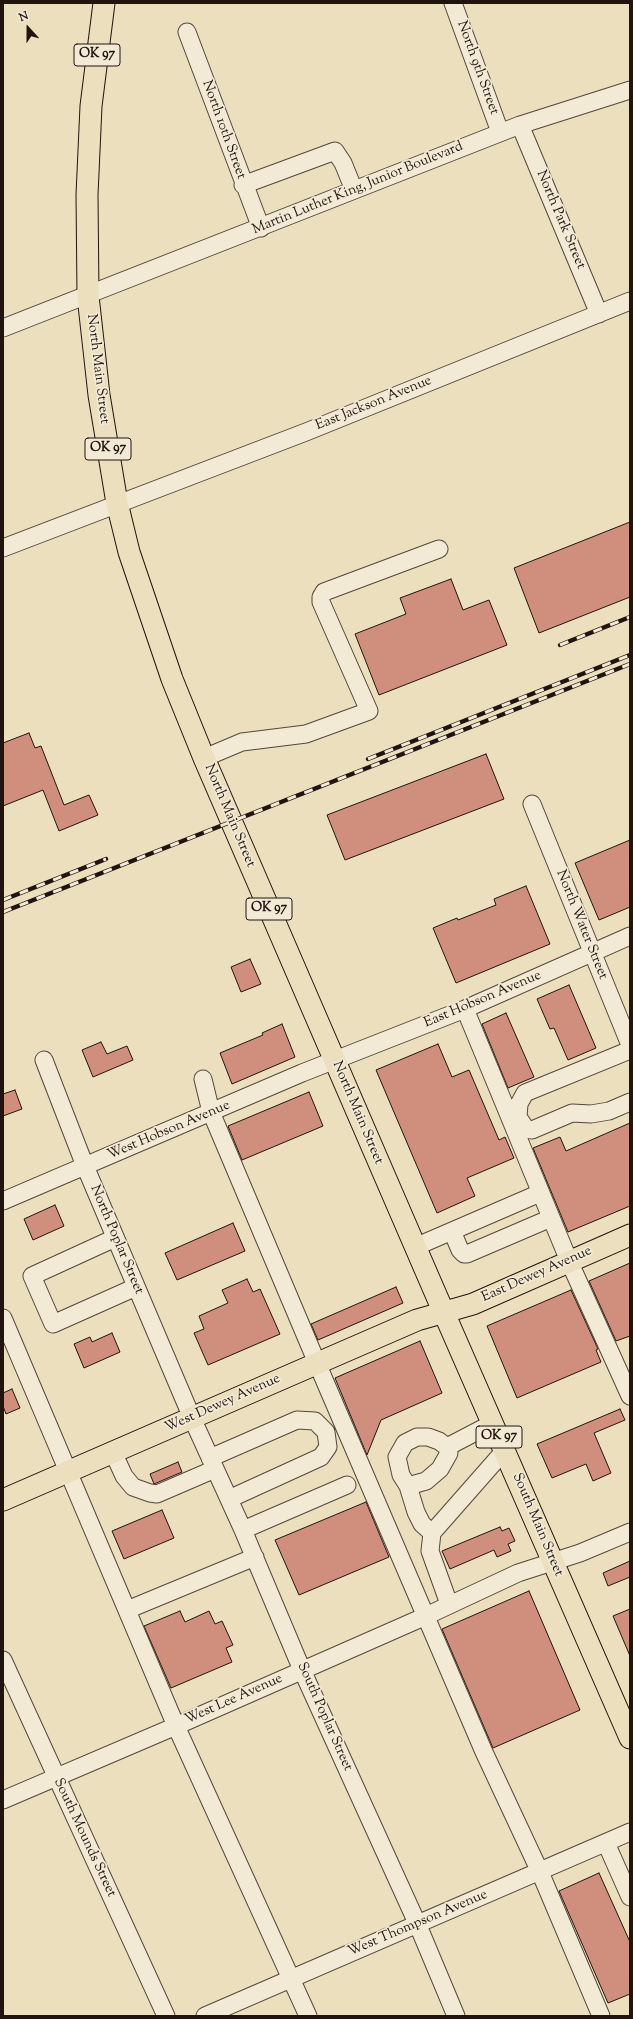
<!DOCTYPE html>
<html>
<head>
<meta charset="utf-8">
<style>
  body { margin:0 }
  #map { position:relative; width:633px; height:2019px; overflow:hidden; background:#ebdfbe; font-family:"Sorts Mill Goudy",serif }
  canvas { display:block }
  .frame { position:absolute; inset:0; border:4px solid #21140e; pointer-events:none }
  .north { position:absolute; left:8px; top:8px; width:40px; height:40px; -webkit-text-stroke:3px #f2ead5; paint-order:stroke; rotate:339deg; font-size:11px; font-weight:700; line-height:16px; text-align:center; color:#21140e }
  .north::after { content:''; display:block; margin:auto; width:14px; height:18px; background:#21140e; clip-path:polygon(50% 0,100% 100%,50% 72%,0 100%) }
</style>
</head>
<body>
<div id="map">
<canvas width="633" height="2019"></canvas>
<div class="frame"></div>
<div class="north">N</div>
</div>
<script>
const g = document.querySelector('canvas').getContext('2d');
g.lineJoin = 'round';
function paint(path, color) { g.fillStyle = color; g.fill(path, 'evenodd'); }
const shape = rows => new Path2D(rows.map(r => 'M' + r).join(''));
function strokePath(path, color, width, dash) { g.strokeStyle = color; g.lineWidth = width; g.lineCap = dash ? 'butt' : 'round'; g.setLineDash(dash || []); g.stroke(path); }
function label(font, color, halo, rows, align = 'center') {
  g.font = font + ' "Sorts Mill Goudy",serif'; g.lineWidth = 3.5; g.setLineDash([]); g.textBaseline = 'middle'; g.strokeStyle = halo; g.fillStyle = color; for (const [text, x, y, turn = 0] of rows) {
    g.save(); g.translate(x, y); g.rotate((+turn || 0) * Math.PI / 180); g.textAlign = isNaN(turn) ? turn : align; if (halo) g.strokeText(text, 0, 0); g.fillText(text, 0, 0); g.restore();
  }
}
const building = shape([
  [630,522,630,597,539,633,514,568,630,522],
  [451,579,463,610,489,600,507,645,379,695,355,634,406,614,400,598,451,579],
  [29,733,35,748,41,746,64,805,89,795,98,815,59,831,43,790,3,806,3,743,29,733],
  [486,754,504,799,345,860,327,815,486,754],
  [630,840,630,907,599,920,575,863,630,840],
  [526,886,550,944,456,983,433,928,457,918,458,920,496,905,494,899,526,886],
  [250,959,261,984,241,992,231,967,250,959],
  [569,985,596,1048,568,1060,554,1028,550,1029,537,999,569,985],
  [506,1013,534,1077,508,1088,482,1024,506,1013],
  [282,1024,295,1057,232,1084,220,1053,263,1035,262,1033,282,1024],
  [101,1042,107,1054,127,1046,133,1060,93,1077,82,1050,101,1042],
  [438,1044,452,1077,469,1070,499,1140,505,1137,514,1158,467,1178,475,1196,437,1213,376,1070,438,1044],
  [15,1090,22,1109,3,1116,3,1094,15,1090],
  [309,1092,323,1126,242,1160,228,1126,309,1092],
  [630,1123,630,1206,568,1232,533,1148,560,1137,566,1151,630,1123],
  [55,1205,64,1226,33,1240,24,1219,55,1205],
  [233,1223,245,1251,177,1280,165,1253,233,1223],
  [630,1263,630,1336,616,1341,589,1281,630,1263],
  [247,1279,253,1292,260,1289,280,1334,208,1365,194,1333,204,1329,199,1316,228,1303,222,1290,247,1279],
  [396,1287,403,1303,318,1340,311,1324,396,1287],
  [571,1290,598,1349,596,1350,601,1362,517,1398,487,1326,571,1290],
  [112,1333,120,1352,84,1368,74,1344,90,1337,92,1342,112,1333],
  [420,1341,442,1393,381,1420,367,1455,335,1378,420,1341],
  [12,1389,20,1408,6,1414,3,1406,3,1393,12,1389],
  [620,1409,625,1420,594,1433,611,1473,593,1481,586,1464,552,1478,537,1444,620,1409],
  [178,1462,182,1472,154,1484,150,1474,178,1462],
  [366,1502,389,1557,299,1595,275,1540,366,1502],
  [162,1510,174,1538,124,1559,112,1531,162,1510],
  [500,1527,502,1531,509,1528,515,1541,508,1544,511,1551,497,1557,494,1550,450,1569,442,1551,500,1527],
  [630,1561,630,1577,608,1586,603,1573,630,1561],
  [529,1591,580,1710,493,1748,442,1629,529,1591],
  [630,1609,630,1656,613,1616,630,1609],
  [180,1611,185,1622,209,1611,215,1624,222,1621,233,1645,226,1648,232,1662,171,1688,144,1626,180,1611],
  [599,1873,630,1942,630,1994,608,2003,559,1891,599,1873]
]);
paint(building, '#d08f7c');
strokePath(building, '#21140e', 1);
const minor = shape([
  [453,3,500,132],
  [187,32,261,228],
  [520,125,599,314],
  [243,185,335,151,343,163,354,190],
  [3,328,520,125,630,90],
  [3,548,306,432,630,301],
  [204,758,242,742,306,734,369,711,321,602,321,597,324,592,439,549],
  [532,804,630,1045],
  [465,1009,569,1261,630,1396],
  [44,1060,85,1166,192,1418,243,1530,302,1670,417,1923,456,2016],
  [203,1079,211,1112,317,1363,484,1752,540,1872,601,2016],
  [526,1129,518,1117,519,1104,525,1093,630,1050],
  [517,1134,526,1129,532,1130,572,1113,591,1114,609,1111,630,1102],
  [3,1201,302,1073,465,1009,630,936],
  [452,1231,460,1250,464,1254,467,1254,551,1218],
  [115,1238,32,1276,53,1324,136,1287],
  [415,1247,540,1193],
  [3,1318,176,1726,308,2016],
  [113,1452,124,1476,133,1487,150,1493,157,1494,215,1469],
  [210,1458,297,1420,315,1421,326,1432,328,1447,321,1457,229,1499],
  [408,1486,426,1481,440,1469,449,1453,447,1447],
  [243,1530,347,1485],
  [432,1533,422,1524,416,1512,408,1486,401,1475,397,1457,405,1443,417,1437,428,1437,439,1441,447,1447,493,1423],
  [449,1604,430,1551,432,1533,505,1450],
  [127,1610,255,1557],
  [3,1660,166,2016],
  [3,1800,176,1726,426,1616,518,1573,580,1553,630,1532],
  [606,1843,630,1897],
  [205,2016,630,1832]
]);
const major = shape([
  [104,3,91,106,87,195,88,296,99,395,117,503,129,552,172,679,204,758,434,1290,630,1738],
  [3,1500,417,1320,473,1304,630,1235]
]);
strokePath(minor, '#54473a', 19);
strokePath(major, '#21140e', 23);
strokePath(minor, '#f2ead5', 17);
strokePath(major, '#ebdfbe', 21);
const rail = shape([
  [560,645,630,617],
  [368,759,630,655],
  [3,900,106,859],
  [3,912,630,664]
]);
strokePath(rail, '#21140e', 4.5);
strokePath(rail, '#f2ead5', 3, [9]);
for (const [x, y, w] of [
  [97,55,46],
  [108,449,46],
  [269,909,46],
  [499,1437,46]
]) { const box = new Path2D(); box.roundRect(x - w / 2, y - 11, w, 22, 3); g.fillStyle = '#f2ead5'; g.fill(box); strokePath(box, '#21140e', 1); }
label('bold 13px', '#21140e', null, [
  ["OK 97",97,55],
  ["OK 97",108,449],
  ["OK 97",269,909],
  ["OK 97",499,1437]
]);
label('14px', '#21140e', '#f2ead5', [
  ["North 9th Street",477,68,70],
  ["North 10th Street",223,130,70],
  ["Martin Luther King, Junior Boulevard",358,189,-22],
  ["North Park Street",560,220,67],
  ["North Main Street",97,369,83],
  ["East Jackson Avenue",374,404,-22],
  ["North Main Street",229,816,67],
  ["North Water Street",581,925,68],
  ["East Hobson Avenue",483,1000,-23],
  ["North Main Street",357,1113,67],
  ["West Hobson Avenue",169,1131,-23],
  ["North Poplar Street",116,1240,67],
  ["East Dewey Avenue",537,1275,-24],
  ["West Dewey Avenue",223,1404,-24],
  ["South Main Street",537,1525,67],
  ["West Lee Avenue",234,1700,-24],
  ["South Poplar Street",324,1717,66],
  ["South Mounds Street",84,1838,65],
  ["West Thompson Avenue",418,1924,-23]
]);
</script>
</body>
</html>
